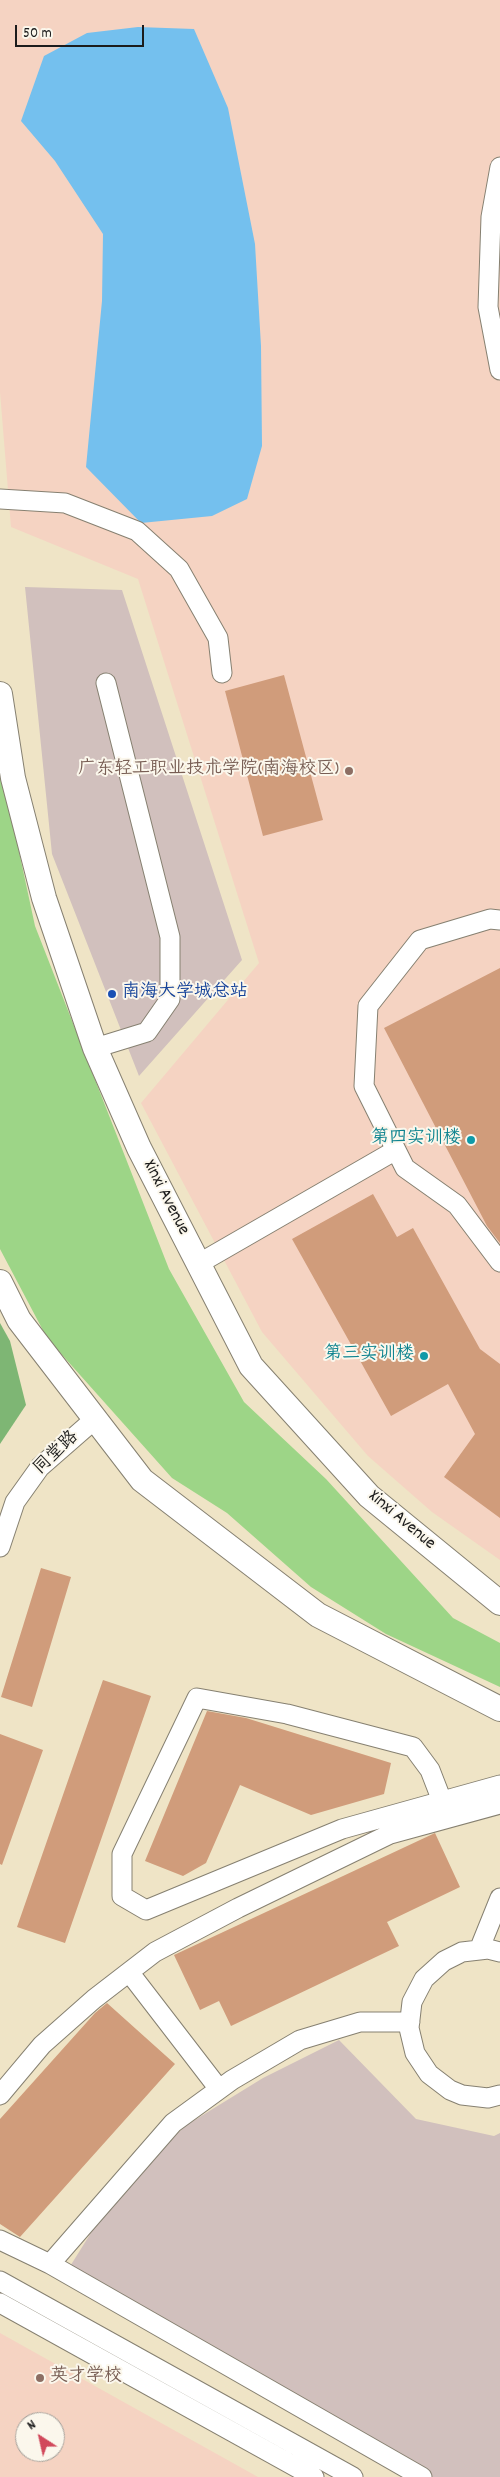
<!DOCTYPE html>
<html>
<head>
<meta charset="utf-8">
<style>
  body { margin:0 }
  #map { position:relative; width:500px; height:2477px; overflow:hidden; background:#efe4c6; font-family:Dekko,sans-serif }
  canvas { display:block }
  .north { position:absolute; left:15px; top:2412px; width:50px; height:50px; box-sizing:border-box; background:#fbf7ec; border:1px solid #a29f99; border-radius:50%; rotate:325deg; font-size:14px; font-weight:700; line-height:20px; text-align:center; color:#1c1c1c }
  .north::after { content:''; display:block; margin:auto; width:18px; height:22px; background:#d1495b; clip-path:polygon(50% 0,100% 100%,50% 72%,0 100%) }
  .scale { position:absolute; left:15px; top:25px; width:129px; height:22px; box-sizing:border-box; border:2px solid #1c1c1c; border-top:0; padding-left:6px; font-size:15px; line-height:18px; white-space:nowrap; color:#1c1c1c; -webkit-text-stroke:4px #fbf7ec; paint-order:stroke }
</style>
</head>
<body>
<div id="map">
<canvas width="500" height="2477"></canvas>
<div class="north">N</div>
<div class="scale">50 m</div>
</div>
<script>
const g = document.querySelector('canvas').getContext('2d');
g.lineJoin = 'round';
function paint(path, color) { g.fillStyle = color; g.fill(path, 'evenodd'); }
const shape = rows => new Path2D(rows.map(r => 'M' + r).join(''));
function strokePath(path, color, width, dash) { g.strokeStyle = color; g.lineWidth = width; g.lineCap = dash ? 'butt' : 'round'; g.setLineDash(dash || []); g.stroke(path); }
function label(font, color, halo, rows, align = 'center') {
  g.font = font + ' Dekko,"LXGW WenKai TC",sans-serif'; g.lineWidth = 4; g.setLineDash([]); g.textBaseline = 'middle'; g.strokeStyle = halo; g.fillStyle = color; for (const [text, x, y, turn = 0] of rows) {
    g.save(); g.translate(x, y); g.rotate((+turn || 0) * Math.PI / 180); g.textAlign = isNaN(turn) ? turn : align; if (halo) g.strokeText(text, 0, 0); g.fillText(text, 0, 0); g.restore();
  }
}
paint(shape([
  [0,0,500,0,500,1560,432,1512,368,1456,262,1332,141,1103,259,963,138,579,11,527,0,392],
  [0,2333,258,2477,0,2477],
  [25,2422,55,2422,55,2452,25,2452]
]), '#f5d3c2');
paint(shape([
  [25,587,122,590,242,960,139,1076,52,854],
  [339,2040,416,2119,494,2136,500,2133,500,2477,433,2477,69,2268,114,2196,185,2126,263,2078]
]), '#d1c0bd');
paint(shape([
  [0,763,35,926,169,1269,244,1402,326,1479,453,1618,500,1643,500,1687,386,1634,311,1587,227,1513,172,1478,47,1338,0,1249]
]), '#9dd587');
paint(shape([
  [0,1323,10,1341,26,1405,0,1444]
]), '#7eb674');
paint(shape([
  [138,27,194,29,228,108,255,244,261,346,262,446,247,499,212,516,141,523,86,467,102,301,103,234,55,161,21,121,44,56,87,33]
]), '#74c0ee');
paint(shape([
  [284,675,323,820,263,836,225,691],
  [500,968,500,1243,487,1226,384,1028],
  [373,1194,397,1237,413,1228,480,1349,500,1364,500,1518,444,1477,475,1434,448,1384,391,1416,292,1239],
  [41,1568,71,1577,32,1707,1,1697],
  [103,1680,151,1696,65,1943,17,1927],
  [207,1711,246,1718,391,1763,384,1794,311,1815,240,1785,206,1863,183,1876,145,1861],
  [0,1734,43,1750,2,1865,0,1864],
  [435,1833,460,1887,387,1922,399,1946,231,2026,219,2001,200,2010,174,1955],
  [107,2003,175,2064,20,2237,0,2224,0,2119,95,2013]
]), '#d09c7b');
const minor = shape([
  [500,167,491,217,488,307,500,370],
  [0,499,65,503,137,531,179,569,218,638,222,673],
  [500,920,490,919,420,940,368,1006,364,1086,405,1168,457,1205,500,1262],
  [95,1048,147,1032,170,999,170,937,106,683],
  [198,1264,396,1150],
  [0,1547,15,1502,40,1467,95,1419],
  [442,1801,430,1770,413,1747,287,1714,197,1698,122,1854,122,1896,146,1910,342,1829,500,1785],
  [479,1950,500,1898],
  [500,1952,488,1949,462,1952,444,1961,424,1979,412,2002,409,2028,415,2053,429,2074,450,2090,462,2095,488,2098,500,2095],
  [129,1972,219,2089],
  [0,2095,42,2045,94,1999,155,1952,238,1908,390,1834,500,1804],
  [0,2240,50,2264,173,2123,232,2080,300,2040,360,2022,410,2022],
  [50,2264,422,2477],
  [0,2281,353,2477],
  [0,2303,314,2477]
]);
const major = shape([
  [0,694,13,778,44,898,95,1048,139,1148,251,1366,369,1496,500,1603],
  [0,1282,19,1320,142,1480,318,1615,500,1709]
]);
strokePath(minor, '#868071', 21);
strokePath(major, '#868071', 26);
strokePath(minor, '#fff', 19);
strokePath(major, '#fff', 24);
for (const [x, y, r, color] of [
  [349,771,5,"#8d6e63"],
  [112,994,5,"#1a4fb4"],
  [471,1140,5,"#0f9aa8"],
  [424,1356,5,"#0f9aa8"],
  [40,2378,5,"#8d6e63"]
]) { const dot = new Path2D(); dot.arc(x, y, r, 0, 2 * Math.PI); g.fillStyle = color; g.fill(dot); strokePath(dot, '#fbf7ec', 2); }
label('18px', '#785e54', '#fbf7ec', [
  ["广东轻工职业技术学院(南海校区)",339,771],
  ["英才学校",50,2378,"left"]
], 'right');
label('18px', '#164399', '#fbf7ec', [
  ["南海大学城总站",122,994]
], 'left');
label('18px', '#0d838f', '#fbf7ec', [
  ["第四实训楼",461,1140],
  ["第三实训楼",414,1356]
], 'right');
label('18px', '#1c1c1c', '#fbf7ec', [
  ["Xinxi Avenue",165,1198,63],
  ["同堂路",57,1454,-44],
  ["Xinxi Avenue",401,1521,40]
]);
</script>
</body>
</html>
